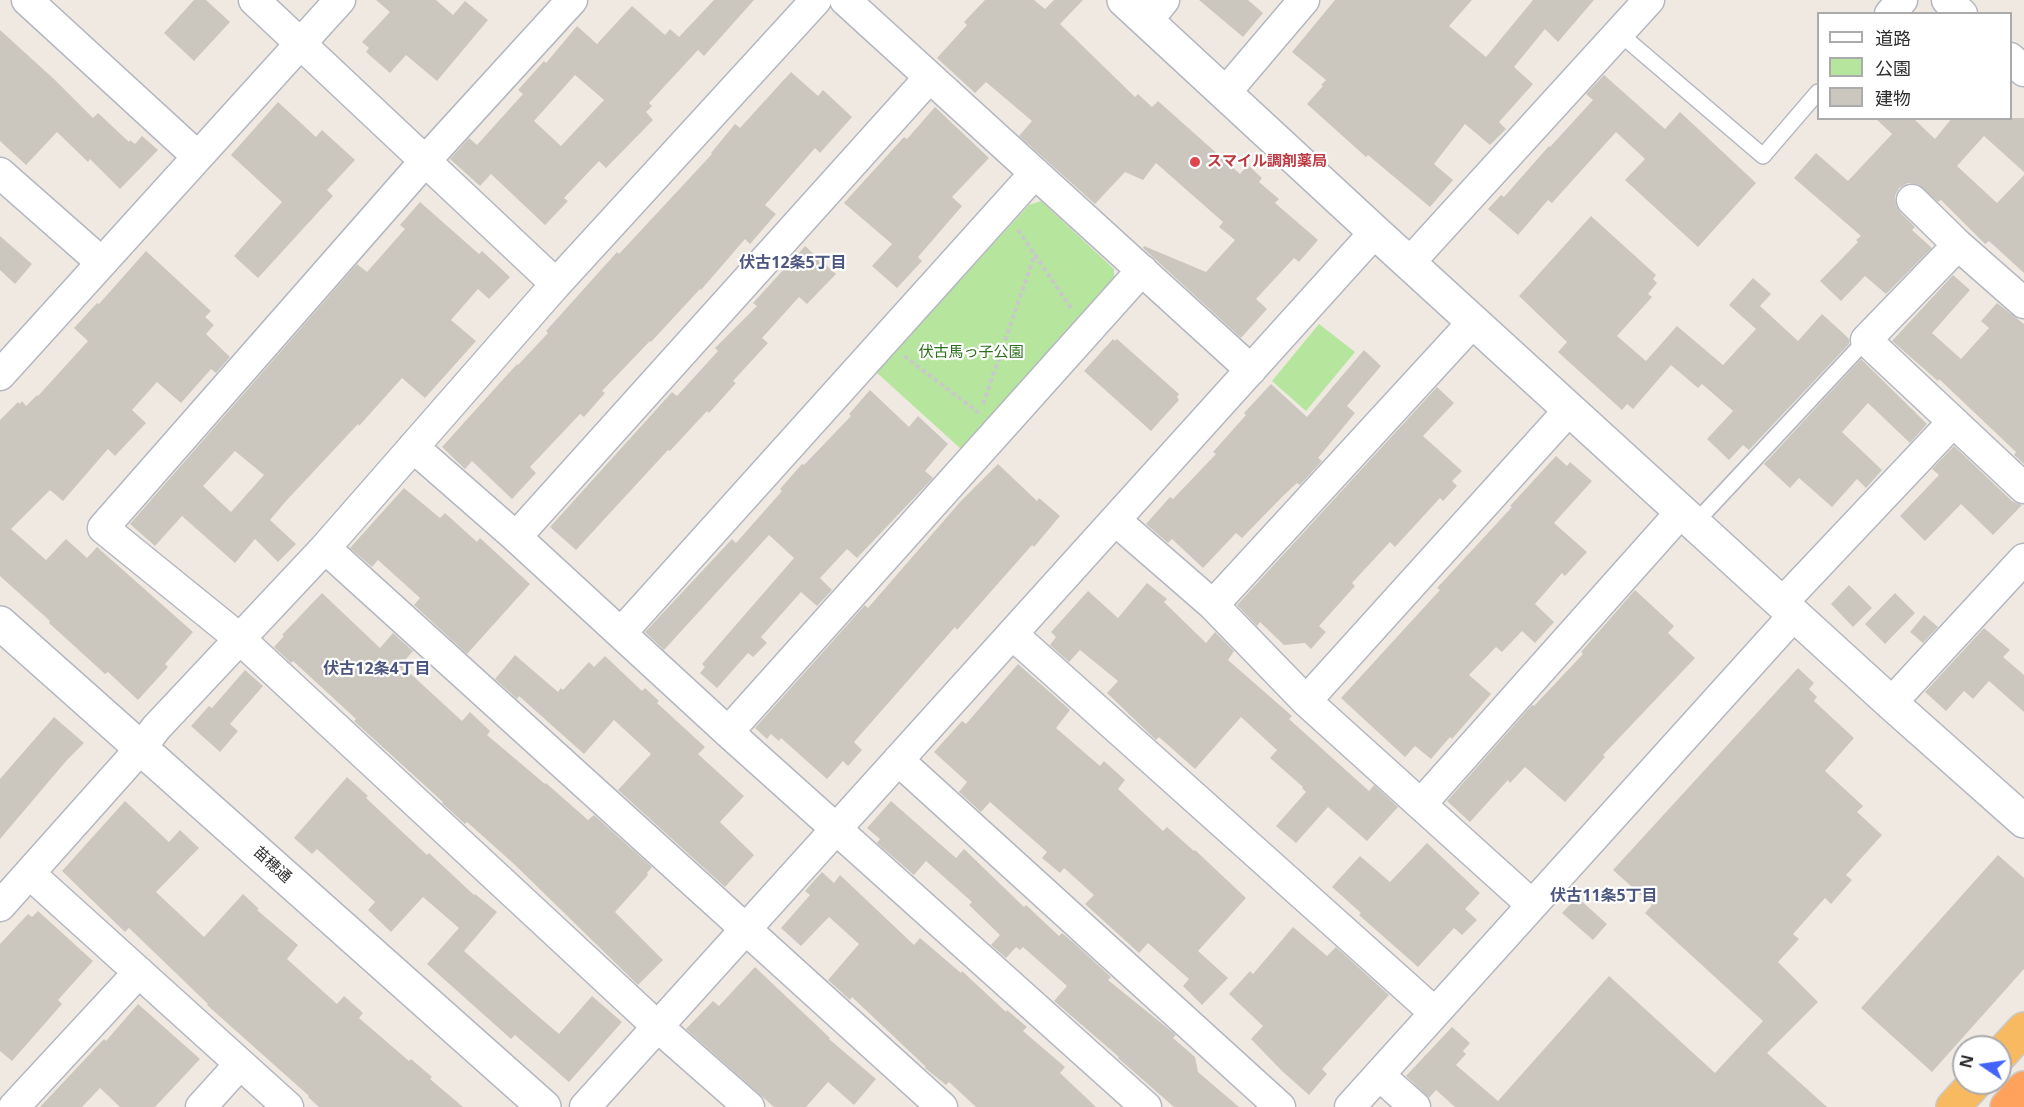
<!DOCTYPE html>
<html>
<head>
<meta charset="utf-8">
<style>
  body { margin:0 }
  #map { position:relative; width:2024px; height:1107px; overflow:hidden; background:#efe9e1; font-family:"Open Sans","Noto Sans JP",sans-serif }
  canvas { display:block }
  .legend { position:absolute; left:1817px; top:12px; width:195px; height:108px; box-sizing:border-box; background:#fff; border:2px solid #ababab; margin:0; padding:8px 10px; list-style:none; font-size:18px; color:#2e2e2e }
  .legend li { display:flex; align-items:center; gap:12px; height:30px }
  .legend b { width:30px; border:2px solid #ababab }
  .north { position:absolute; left:1952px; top:1035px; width:60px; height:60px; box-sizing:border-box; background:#fff; border:2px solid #ababab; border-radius:50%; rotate:283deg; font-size:16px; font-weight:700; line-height:24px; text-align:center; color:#2e2e2e }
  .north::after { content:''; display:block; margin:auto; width:21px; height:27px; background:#4264fb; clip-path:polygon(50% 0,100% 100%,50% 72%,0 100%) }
</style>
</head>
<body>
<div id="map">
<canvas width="2024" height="1107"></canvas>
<ul class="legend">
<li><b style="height:8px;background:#fff"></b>道路</li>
<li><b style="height:16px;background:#b6e59e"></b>公園</li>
<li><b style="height:16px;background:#cbc7bf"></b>建物</li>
</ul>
<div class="north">N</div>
</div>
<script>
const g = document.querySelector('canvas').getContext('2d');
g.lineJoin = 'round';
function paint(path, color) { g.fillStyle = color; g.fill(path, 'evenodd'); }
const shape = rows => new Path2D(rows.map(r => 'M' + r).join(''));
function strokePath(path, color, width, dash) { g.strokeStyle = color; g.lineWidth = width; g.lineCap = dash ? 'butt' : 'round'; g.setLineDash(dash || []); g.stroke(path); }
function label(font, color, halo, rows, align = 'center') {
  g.font = font + ' "Open Sans","Noto Sans JP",sans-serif'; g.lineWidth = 4.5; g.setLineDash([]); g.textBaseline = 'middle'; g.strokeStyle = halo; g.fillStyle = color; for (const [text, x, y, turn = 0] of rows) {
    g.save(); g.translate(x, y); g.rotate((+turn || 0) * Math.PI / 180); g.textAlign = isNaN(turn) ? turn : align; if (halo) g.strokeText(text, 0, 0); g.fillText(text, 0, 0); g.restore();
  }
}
paint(shape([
  [1041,201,1114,269,1114,280,961,449,876,372,1029,205],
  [1319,324,1355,352,1306,411,1272,381]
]), '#b6e59e');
paint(shape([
  [194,0,206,0,230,22,194,61,164,33],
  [376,0,436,0,453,15,465,1,488,20,437,81,406,55,390,73,366,52,369,48,362,42,390,12],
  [714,0,754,0,704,56,698,50,649,103,652,106,646,112,653,120,606,168,599,161,564,198,568,201,545,225,491,174,480,186,450,159,469,138,477,145,523,94,518,90,544,61,546,63,577,26,597,44,632,6,665,35,670,29,679,37],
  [575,75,604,100,561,146,534,121],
  [985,0,1034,0,1045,9,1054,0,1083,0,1060,24,1135,97,1138,94,1152,107,1158,101,1240,174,1248,165,1262,178,1259,182,1279,199,1275,203,1318,240,1299,262,1294,258,1256,299,1267,309,1241,338,1143,248,1144,246,1206,272,1235,240,1219,227,1223,222,1156,163,1143,180,1125,172,1095,204,1019,136,1032,121,986,82,975,93,937,58,967,25,964,22],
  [1199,0,1248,0,1263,13,1243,37],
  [1335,0,1472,0,1449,26,1486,57,1533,0,1594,0,1558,42,1545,29,1514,67,1533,84,1499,122,1506,129,1490,145,1465,124,1434,164,1453,180,1430,207,1368,155,1366,157,1307,104,1323,86,1321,85,1326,80,1292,52],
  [0,30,55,80,93,118,98,113,129,142,130,140,135,144,142,136,158,150,120,189,90,159,88,162,57,132,26,165,0,141],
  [791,72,818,96,823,90,852,117,820,153,815,148,765,205,776,214,750,244,745,239,701,290,700,289,651,342,650,341,602,391,605,393,584,417,580,414,530,467,536,473,512,499,472,461,465,469,442,447,517,364,518,365,548,333,546,331,617,252,619,254,712,154,711,153,735,124,740,128],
  [1604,75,1665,129,1680,112,1756,183,1698,247,1625,180,1645,159,1616,132,1552,203,1548,200,1518,235,1488,209,1501,195,1504,197,1549,146,1550,147,1593,100,1586,94],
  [278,102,316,137,322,130,355,160,327,190,333,196,258,278,234,256,282,202,231,155],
  [935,107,989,158,952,197,962,206,918,257,922,261,897,288,872,266,892,244,844,203,904,137,907,139],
  [1875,118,1913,118,1935,139,1952,118,2024,118,2024,172,1984,136,1957,166,1997,203,2024,175,2024,273,1989,241,1985,244,1941,200,1938,202,1917,184,1908,183,1899,188,1895,196,1896,205,1900,212,1915,227,1912,230,1932,248,1886,294,1865,276,1841,301,1820,281,1858,242,1856,240,1861,236,1794,178,1816,153,1848,181,1892,134],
  [420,202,479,254,482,251,510,277,489,299,478,289,451,320,476,341,425,398,402,378,359,426,358,424,286,501,270,520,296,544,278,562,255,539,235,563,182,516,155,546,130,524,357,264,367,272,405,229,400,225],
  [235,451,264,475,231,512,203,486],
  [1591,216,1656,275,1653,279,1657,283,1648,294,1652,297,1617,336,1646,361,1677,326,1723,365,1756,329,1729,305,1753,278,1771,294,1760,306,1798,341,1822,314,1844,334,1849,339,1849,344,1749,450,1743,445,1729,460,1707,439,1733,411,1702,384,1698,388,1671,365,1633,409,1627,404,1622,410,1558,352,1567,342,1519,296],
  [0,236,32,264,15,284,0,270],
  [805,246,836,274,807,304,799,297,762,338,768,343,733,381,736,383,709,413,707,411,670,451,668,450,576,550,550,527,672,392,677,396,718,351,715,348,757,306,753,303],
  [146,251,211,311,205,317,214,325,206,334,230,357,216,373,211,369,181,403,157,382,132,410,146,423,115,456,108,449,63,501,50,490,11,529,46,560,66,539,87,558,97,547,193,632,165,664,168,667,138,700,108,672,105,674,49,623,50,621,0,576,0,420,18,402,20,404,22,401,26,406,37,395,38,396,88,341,74,328,97,303,99,304],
  [1953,275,1970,290,1932,333,1961,359,1989,328,1981,321,1997,303,2024,324,2024,464,2014,455,2016,452,1939,379,1938,381,1892,341],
  [1113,339,1115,341,1117,339,1179,394,1177,397,1179,400,1151,431,1084,371],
  [1364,350,1381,366,1347,406,1355,413,1318,458,1322,461,1300,485,1297,483,1284,495,1242,538,1236,533,1203,568,1172,539,1168,543,1146,524,1170,497,1173,499,1216,454,1213,452,1246,415,1244,413,1271,384,1307,417],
  [1861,359,1927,424,1910,443,1868,403,1842,432,1882,470,1866,488,1857,479,1832,507,1799,478,1790,488,1764,464],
  [1437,387,1454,403,1423,436,1462,471,1452,481,1457,486,1443,501,1440,498,1395,547,1390,542,1352,583,1355,586,1319,626,1326,632,1311,649,1305,643,1284,645,1260,622,1257,626,1237,605],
  [870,390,909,427,918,416,948,444,925,471,933,478,857,558,847,549,820,578,832,590,817,606,801,592,761,637,767,643,753,657,748,653,717,688,700,673,705,667,702,664,794,558,769,535,664,650,645,632,732,539,736,543,782,491,780,489,802,464,804,465,851,416,849,414],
  [1954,446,2012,501,2022,505,1993,535,1961,504,1925,541,1900,516,1939,475,1932,469],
  [1556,456,1567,466,1570,462,1592,481,1554,523,1587,552,1565,576,1562,573,1535,604,1554,622,1535,643,1522,631,1502,652,1496,647,1469,675,1491,694,1452,739,1450,737,1431,759,1415,746,1405,757,1341,698,1440,590,1437,588,1512,507,1510,506],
  [998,464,1037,501,1039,498,1060,516,1034,547,1032,545,957,630,955,627,854,742,862,750,848,766,843,761,827,779,781,738,779,741,771,734,767,739,755,728,865,605,868,608,960,502],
  [404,488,440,518,445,513,477,542,480,538,530,584,467,654,414,605,420,598,378,560,372,567,350,548],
  [1147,583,1167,599,1164,602,1206,643,1215,632,1234,651,1228,660,1292,716,1289,719,1369,791,1374,785,1398,807,1367,841,1328,807,1296,843,1276,826,1306,792,1302,788,1303,787,1270,758,1277,750,1241,717,1195,769,1159,737,1156,740,1107,693,1118,681,1080,650,1069,662,1050,645,1056,637,1051,632,1088,591,1118,618],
  [1849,585,1872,608,1853,627,1831,604],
  [1635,590,1674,626,1668,633,1695,658,1603,755,1605,757,1565,802,1525,767,1510,783,1508,780,1470,822,1447,801,1532,705,1534,706,1583,654,1581,652],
  [322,593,380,648,393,633,413,651,401,665,462,721,470,712,490,731,487,735,545,784,546,783,588,820,594,815,652,867,647,873,648,875,615,912,663,960,638,985,514,864,467,822,465,824,442,803,443,802,354,721,356,719,293,661,291,663,274,647,284,636,282,635],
  [1895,593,1915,613,1885,644,1865,624],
  [1924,615,1938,627,1923,643,1910,632],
  [1984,628,2010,650,2003,657,2024,675,2024,712,1989,681,1973,699,1964,691,1946,711,1925,692],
  [515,655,558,692,561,688,563,690,589,662,594,667,605,656,642,691,645,688,659,701,657,703,705,747,698,754,744,796,720,822,754,855,725,887,618,790,651,754,614,720,584,754,519,696,517,699,495,679],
  [1018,664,1070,710,1056,728,1100,766,1104,761,1125,780,1118,789,1163,831,1167,827,1194,851,1195,850,1246,898,1198,951,1228,978,1202,1005,1183,986,1189,979,1148,943,1139,953,1085,904,1094,895,1064,868,1060,873,1042,858,1047,852,990,802,981,812,959,792,967,782,934,752,962,721,966,724],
  [1798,668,1814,683,1809,689,1817,697,1814,701,1854,738,1825,771,1863,806,1857,812,1882,835,1846,875,1852,880,1831,904,1825,898,1793,934,1799,939,1778,962,1818,1002,1767,1053,1827,1107,1455,1107,1436,1090,1429,1098,1406,1076,1452,1027,1470,1043,1463,1051,1466,1054,1456,1065,1498,1101,1609,976,1715,1073,1763,1021,1645,913,1652,905,1613,870],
  [245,670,263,686,230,724,238,731,220,752,191,726,209,706,212,708],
  [54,717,84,743,67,760,0,839,0,779],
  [347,777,368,796,366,798,427,855,429,853,474,895,475,894,497,912,464,951,532,1011,559,1034,592,996,622,1022,569,1082,515,1035,511,1039,427,964,459,928,423,897,391,932,368,910,375,902,317,849,312,854,294,838],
  [125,801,169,842,180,830,199,848,156,892,204,937,243,894,259,909,257,910,298,945,287,959,337,1004,344,996,363,1013,359,1018,409,1061,411,1059,432,1077,430,1079,463,1107,319,1107,308,1097,309,1096,207,1005,208,1004,129,928,125,932,62,871],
  [891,801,956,858,964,849,1024,907,1026,905,1059,936,1062,933,1074,943,1111,977,1108,980,1176,1035,1173,1038,1195,1057,1198,1072,1239,1107,1174,1107,1118,1058,1119,1057,1054,1001,1067,986,1023,947,1020,950,1016,947,1006,958,991,945,1000,935,969,905,972,902,926,861,914,875,877,843,880,839,867,828],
  [1427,843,1480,893,1465,909,1477,920,1462,935,1454,928,1418,967,1359,915,1361,913,1332,887,1360,856,1390,882],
  [1998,855,2024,878,2024,969,1932,1072,1861,1008],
  [822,872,834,883,840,875,914,945,920,938,961,973,962,971,1006,1012,1007,1010,1027,1027,1023,1031,1065,1067,1060,1073,1096,1107,976,1107,949,1082,946,1085,925,1068,926,1067,852,997,850,1000,828,980,859,944,829,917,801,946,781,928,810,895,805,891],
  [1577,897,1607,924,1593,940,1562,913],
  [38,911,93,961,58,1000,62,1004,12,1061,0,1051,0,944,28,914,32,917],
  [1293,927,1327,956,1336,947,1389,995,1322,1069,1327,1074,1309,1095,1282,1071,1251,1039,1263,1026,1229,994,1250,971,1253,974],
  [755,967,830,1038,829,1039,876,1079,854,1105,828,1082,806,1107,774,1107,686,1029,713,1001,719,1006],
  [138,1004,200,1059,155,1107,120,1107,100,1088,82,1107,40,1107,104,1039,106,1041]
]), '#cbc7bf');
const service = shape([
  [1619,33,1763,156,1818,92],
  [1695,523,1866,340]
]);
const minor = shape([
  [27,0,197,156],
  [254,0,556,284],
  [572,0,425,161,103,528,240,639,658,1027,749,1107],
  [845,0,1251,370],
  [1947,0,1962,14],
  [1890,14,1902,0],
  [1147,21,1164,0],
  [2010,58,2024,71],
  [1225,93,1304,0],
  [0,173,101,262],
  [1912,200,1958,245,2024,303],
  [1958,245,1866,340,2024,488],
  [1410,262,1649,0],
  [0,375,340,0],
  [413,447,516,537,728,732,1146,1107],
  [1115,520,1213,605,1306,701,1531,904],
  [516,537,929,78],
  [325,548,942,1107],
  [1782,603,1953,422],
  [1213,605,1474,321],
  [621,633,1035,173],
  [1012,634,1434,1012],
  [1306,701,1570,409],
  [1891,703,2024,559],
  [728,732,1142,270],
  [898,760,1280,1107],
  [1421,804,1682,511],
  [30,874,288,1107],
  [0,906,141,748,156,728,325,548,556,284,816,0],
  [1379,1075,1415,1107],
  [14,1107,139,972],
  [201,1107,240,1064],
  [585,1107,1375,232],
  [1350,1107,1795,614]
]);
const tertiary = shape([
  [1124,0,1375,232,1891,703,2024,821],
  [0,623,544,1107]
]);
const trunk = shape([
  [2000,1055,2024,1029],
  [1953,1107,1975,1083]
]);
const motorway = shape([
  [2007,1107,2024,1088]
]);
strokePath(service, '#b4b7c1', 18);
strokePath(minor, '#b4b7c1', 33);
strokePath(tertiary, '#b4b7c1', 36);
strokePath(trunk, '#c9c9c9', 36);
strokePath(motorway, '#c9c9c9', 36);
strokePath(shape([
  [1018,230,1071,308],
  [904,356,979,413],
  [983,404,1035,254]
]), '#c9c9c9', 4, [4.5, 3]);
strokePath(service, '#fff', 15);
strokePath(minor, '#fff', 30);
strokePath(tertiary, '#fff', 33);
strokePath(trunk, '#f8ba60', 33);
strokePath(motorway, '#ffa35c', 33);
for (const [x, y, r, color] of [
  [1195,162,6,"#e0444e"]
]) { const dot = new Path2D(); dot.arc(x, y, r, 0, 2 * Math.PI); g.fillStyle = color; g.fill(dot); strokePath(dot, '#fff', 2); }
label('bold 15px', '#be3a42', '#fff', [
  ["スマイル調剤薬局",1207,162]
], 'left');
label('15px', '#2c6e1b', '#fff', [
  ["伏古馬っ子公園",971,353]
]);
label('15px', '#2e2e2e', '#fff', [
  ["苗穂通",272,865,42]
]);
label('bold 16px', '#4d5680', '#fff', [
  ["伏古12条5丁目",793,263],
  ["伏古12条4丁目",377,669],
  ["伏古11条5丁目",1604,896]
]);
</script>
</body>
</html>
